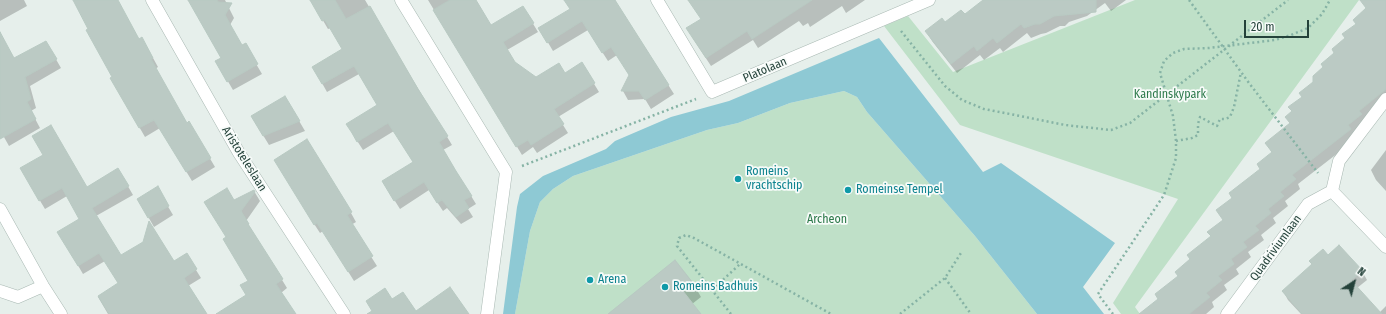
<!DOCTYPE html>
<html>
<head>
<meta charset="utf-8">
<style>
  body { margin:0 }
  #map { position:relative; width:1386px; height:314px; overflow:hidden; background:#e6efeb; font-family:"Fira Sans Condensed",sans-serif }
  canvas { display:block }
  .north { position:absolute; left:1334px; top:262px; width:40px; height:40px; -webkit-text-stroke:3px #f7fbf9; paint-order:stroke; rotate:36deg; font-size:11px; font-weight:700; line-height:16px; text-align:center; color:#24423a }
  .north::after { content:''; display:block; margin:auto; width:14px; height:18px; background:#24423a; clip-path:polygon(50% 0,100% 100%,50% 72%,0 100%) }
  .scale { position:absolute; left:1244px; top:20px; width:65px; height:18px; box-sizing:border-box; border:2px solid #24423a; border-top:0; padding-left:5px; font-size:12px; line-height:14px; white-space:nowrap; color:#24423a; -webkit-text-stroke:3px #f7fbf9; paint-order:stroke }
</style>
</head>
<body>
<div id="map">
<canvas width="1386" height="314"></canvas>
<div class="north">N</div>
<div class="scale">20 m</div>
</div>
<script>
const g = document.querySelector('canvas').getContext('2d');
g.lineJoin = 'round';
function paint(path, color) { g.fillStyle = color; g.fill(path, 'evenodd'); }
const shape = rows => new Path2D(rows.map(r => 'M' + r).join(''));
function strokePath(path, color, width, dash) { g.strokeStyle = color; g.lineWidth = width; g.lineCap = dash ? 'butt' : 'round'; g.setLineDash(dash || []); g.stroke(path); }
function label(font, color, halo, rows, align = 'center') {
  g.font = font + ' "Fira Sans Condensed",sans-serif'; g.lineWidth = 3.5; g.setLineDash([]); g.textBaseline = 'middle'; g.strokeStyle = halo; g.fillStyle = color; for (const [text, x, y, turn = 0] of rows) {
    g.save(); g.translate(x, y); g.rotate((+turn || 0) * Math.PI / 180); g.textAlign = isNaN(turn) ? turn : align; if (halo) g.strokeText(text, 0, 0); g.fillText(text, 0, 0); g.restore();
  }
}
paint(shape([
  [1135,0,1359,0,1135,307,1140,314,1121,314,1113,303,1178,199,960,125,884,26,908,16,953,72],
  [844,91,857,97,867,112,975,236,1037,314,515,314,530,231,540,202,553,189,573,176,707,130,738,123,790,103]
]), '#bfe0c8');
paint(shape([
  [879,38,983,172,1001,163,1115,243,1083,287,1104,314,1037,314,975,236,867,112,857,97,844,91,790,103,738,123,707,130,573,176,553,189,540,202,530,231,515,314,503,314,517,207,520,194,543,176,606,149,615,141,671,117,729,101]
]), '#8ec9d4');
paint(shape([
  [0,0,24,0,27,6,0,21],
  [74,0,117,0,139,40,147,47,158,67,155,69,187,124,189,123,215,167,192,181,160,128,145,137,111,78,113,77],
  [189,0,225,0,234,18,230,25,242,47,245,45,262,74,233,90,216,61,222,58],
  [311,0,365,0,452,145,443,150,476,204,468,209,473,217,461,224,447,208,443,211,429,190,400,209,383,182,414,163,394,131,363,150,352,133,378,105,359,74,327,92,313,67,344,50,331,28,328,29],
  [428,0,475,0,491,27,523,7,538,32,507,50,514,62,536,78,565,74,582,64,599,92,558,117,568,133,537,153,533,147,522,155],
  [575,0,614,0,674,94,651,109,645,99,628,100,623,91,630,76,617,55,608,61,588,30,553,51,540,29,571,10],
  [689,0,865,0,846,13,842,6,810,27,808,23,803,26,799,21,758,48,753,40,711,66,692,37,702,19],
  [994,0,1126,0,1111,11,1105,3,1087,16,1069,22,1065,26,1060,26,1046,33,1041,34,1031,38,1027,33,1003,52,1000,48,984,60,980,55,957,73,932,41,926,31,964,16],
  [1372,0,1386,0,1386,97,1356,139,1298,184,1300,189,1285,201,1288,206,1273,218,1276,223,1261,235,1264,240,1248,252,1251,257,1236,269,1239,274,1224,285,1227,290,1212,302,1214,307,1206,314,1145,314,1179,277,1191,260,1212,237,1223,220,1233,199,1261,169,1272,153,1266,143,1290,124,1286,117,1292,112,1290,108,1303,98,1314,83,1324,67,1356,24],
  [0,34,14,60,46,42,61,68,30,86,36,108,31,111,40,128,9,146,0,130],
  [285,97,305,131,269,145,252,117],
  [1386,150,1386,191,1376,180,1371,170],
  [21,169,86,188,118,169,133,195,96,216,120,257,174,262,186,254,201,278,188,286,206,314,108,314,98,297,119,284,105,261,83,274,63,240,80,219,67,196,45,209],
  [157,188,173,215,154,227,138,199],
  [254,191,260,201,246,221,287,288,281,293,294,314,218,314,247,296,249,281,227,238,234,201],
  [307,213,351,213,356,222,351,225,377,266,354,281,323,231,320,233],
  [1328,256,1362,271,1367,280,1357,288,1379,313,1386,306,1386,314,1301,314,1288,300,1283,291],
  [675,261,693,283,701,297,692,304,700,314,609,314]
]), '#0003');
const building = shape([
  [73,0,118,0,139,39,142,37,153,58,151,59,187,123,189,121,211,158,186,172,154,120,139,128,110,78,112,77,86,30,88,29,73,0],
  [188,0,217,0,218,2,232,3,225,15,242,45,246,43,258,64,227,82,215,61,221,58,188,0],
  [310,0,335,0,346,19,370,6,418,89,448,136,439,142,456,171,472,196,464,200,469,208,456,217,442,200,437,203,424,182,394,201,382,181,413,162,388,123,357,142,352,133,346,124,377,105,354,66,322,84,312,67,342,49,325,20,322,21,310,0],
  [450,0,476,0,491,25,523,6,534,23,503,42,515,62,536,77,559,63,565,73,582,62,595,83,554,109,564,124,531,145,528,140,516,147,433,10,450,0],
  [564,0,615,0,669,85,645,100,639,91,621,91,629,75,611,47,602,53,582,21,547,43,538,28,570,9,564,0],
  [688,0,812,0,752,39,747,31,706,58,686,28,701,19,688,0],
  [983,0,1096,0,1096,12,1054,16,1040,24,1035,24,1024,28,1021,24,997,43,993,38,977,51,974,46,951,64,925,31,942,18,945,22,961,10,965,14,983,0],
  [1360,0,1386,0,1386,89,1359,111,1362,114,1348,125,1351,129,1292,175,1296,179,1280,192,1284,196,1268,209,1271,213,1255,226,1259,230,1243,242,1247,247,1231,259,1234,264,1218,276,1222,280,1206,293,1210,297,1189,314,1139,314,1158,299,1155,294,1178,276,1175,272,1190,259,1187,255,1211,236,1207,232,1223,220,1216,210,1232,198,1229,193,1260,169,1257,164,1272,152,1265,143,1290,123,1285,117,1292,111,1288,107,1302,97,1299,93,1313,82,1313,76,1323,67,1321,64,1334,53,1332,49,1345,38,1342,34,1356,24,1353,20,1366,8,1360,0],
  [0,32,14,58,46,41,57,59,25,77,31,99,27,102,36,119,0,139,0,32],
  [285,96,300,121,263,136,251,116,285,96],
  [51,125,87,187,118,168,129,186,92,208,121,255,143,242,149,221,174,261,187,253,197,269,184,278,207,314,109,314,98,296,118,283,99,253,78,266,57,232,79,219,62,188,39,201,20,168,43,155,32,136,51,125],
  [307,139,352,212,347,215,373,256,348,272,317,223,314,225,274,160,307,139],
  [158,186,169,206,148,218,137,199,158,186],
  [227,188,234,200,254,190,255,192,241,211,249,224,248,224,283,279,276,284,296,314,216,314,246,295,240,285,248,281,223,239,226,237,204,202,227,188],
  [1339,245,1363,271,1351,280,1382,314,1302,314,1282,291,1312,264,1309,261,1323,249,1328,255,1339,245],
  [675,260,693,283,683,291,701,314,608,314,675,260],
  [450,287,469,314,367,314,372,311,366,301,385,288,392,299,403,292,416,311,450,287]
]);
paint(building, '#bbcac4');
strokePath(building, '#b8c9c2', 1);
const street = shape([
  [152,0,239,153,344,314],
  [401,0,506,172,487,314],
  [657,0,712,92,929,0],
  [1332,191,1386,247],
  [0,209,43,286,61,314],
  [0,291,18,297,43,286],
  [1227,314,1308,204,1332,191,1339,161,1386,99]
]);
strokePath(street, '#a8b8b2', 13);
strokePath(shape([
  [1189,0,1249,83,1318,173],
  [901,31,945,86,962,100,984,109,1015,115,1065,125,1111,130,1130,123,1288,0],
  [1176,141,1192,138,1198,135,1198,124,1200,117,1217,126,1220,119,1225,119,1230,117,1234,107,1241,72],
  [522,166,696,99],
  [945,278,971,314],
  [712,290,740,264],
  [731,314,677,246,679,238,686,235,694,238,831,314],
  [900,314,945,278,961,253],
  [1113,314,1098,294,1164,195,1176,158,1176,141,1173,116,1160,73,1164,61,1173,53,1184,49,1209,48,1275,40,1291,35,1308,28,1322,14,1330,0]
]), '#86b3a5', 2.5, [2, 3]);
strokePath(street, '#fff', 12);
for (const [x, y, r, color] of [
  [738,179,4,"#0f9aa8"],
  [848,190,4,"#0f9aa8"],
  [590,280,4,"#0f9aa8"],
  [665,287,4,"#0f9aa8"]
]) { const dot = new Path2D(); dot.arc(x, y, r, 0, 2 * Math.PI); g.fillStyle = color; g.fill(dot); strokePath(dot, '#f7fbf9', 1.5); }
label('12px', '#24423a', '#f7fbf9', [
  ["Platolaan",765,70,-23],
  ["Aristoteleslaan",244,159,58],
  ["Quadriviumlaan",1276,248,-54]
]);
label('12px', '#2d7a4b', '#f7fbf9', [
  ["Kandinskypark",1170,95],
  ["Archeon",827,220]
]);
label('12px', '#0d838f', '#f7fbf9', [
  ["Romeins",746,172],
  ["vrachtschip",746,186],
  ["Romeinse Tempel",856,190],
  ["Arena",598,280],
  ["Romeins Badhuis",673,287]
], 'left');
</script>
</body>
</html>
